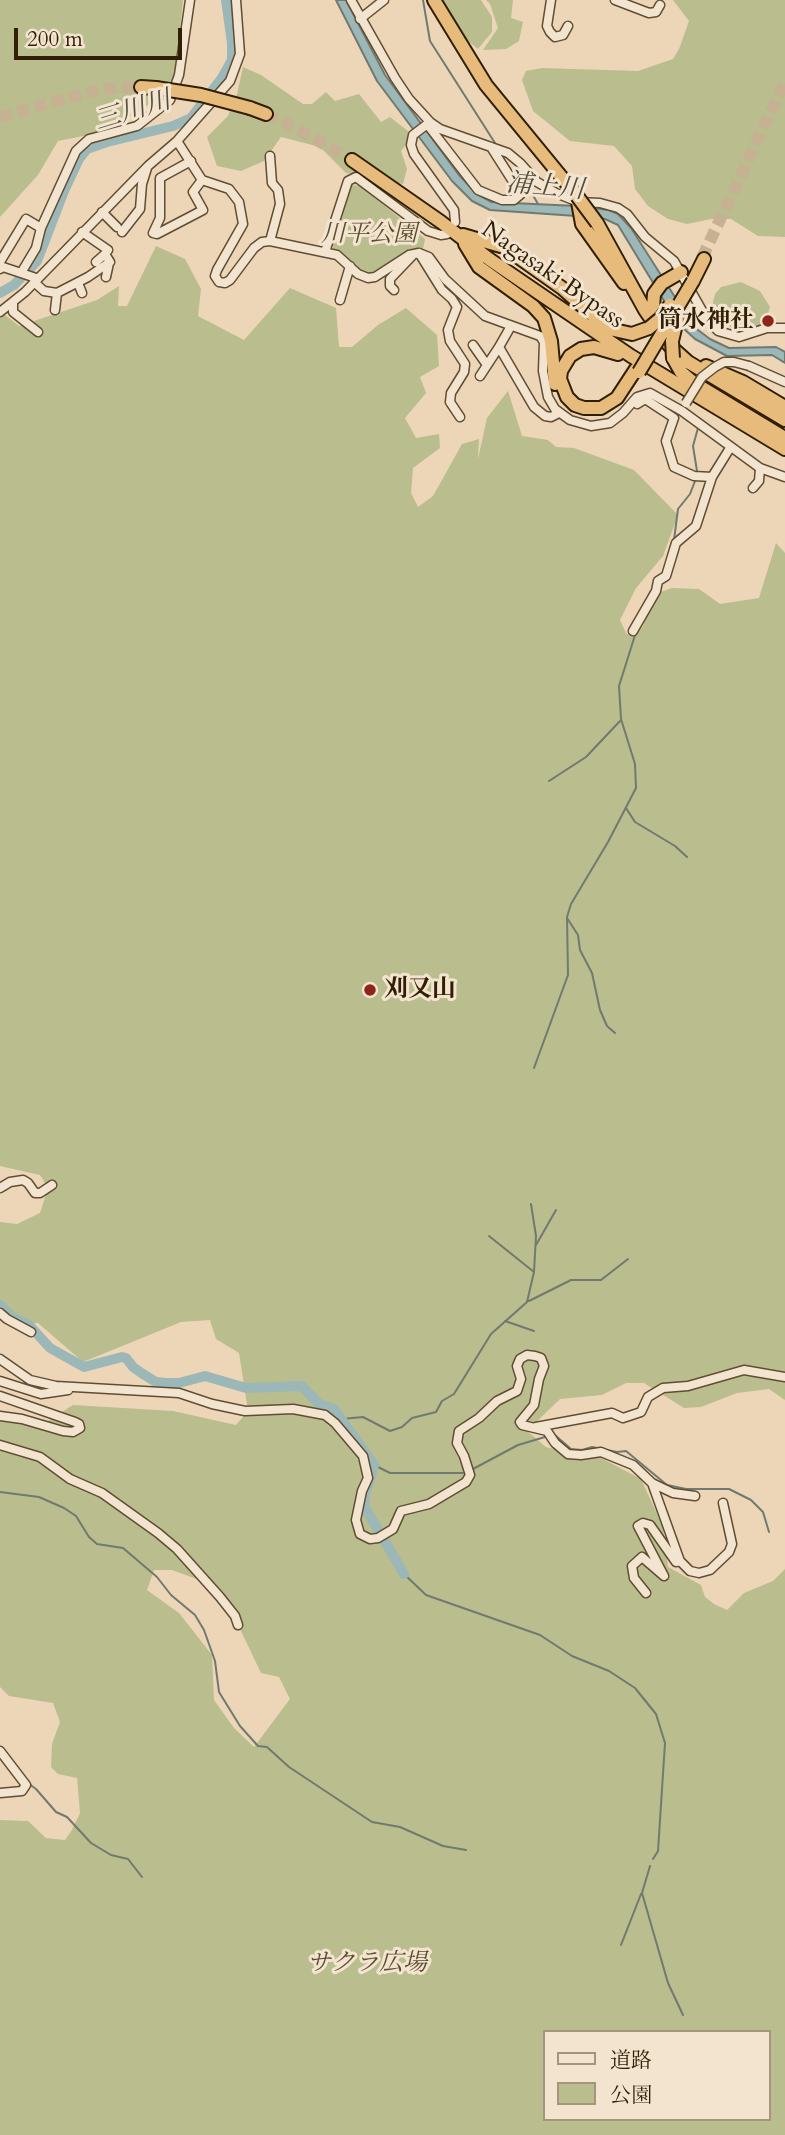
<!DOCTYPE html>
<html>
<head>
<meta charset="utf-8">
<style>
  body { margin:0 }
  #map { position:relative; width:785px; height:2135px; overflow:hidden; background:#ecd6b7; font-family:Cardo,"Noto Serif JP",serif }
  canvas { display:block }
  .legend { position:absolute; left:543px; top:2030px; width:228px; height:91px; box-sizing:border-box; background:#f3e4d0; border:2px solid #a5957f; margin:0; padding:9px 12px; list-style:none; font-size:21px; color:#311f05 }
  .legend li { display:flex; align-items:center; gap:14px; height:35px }
  .legend b { width:35px; border:2px solid #a5957f }
  .scale { position:absolute; left:14px; top:28px; width:168px; height:32px; box-sizing:border-box; border:4px solid #311f05; border-top:0; padding-left:9px; font-size:21px; line-height:24px; white-space:nowrap; color:#311f05; -webkit-text-stroke:5px #f3e4d0; paint-order:stroke }
</style>
</head>
<body>
<div id="map">
<canvas width="785" height="2135"></canvas>
<ul class="legend">
<li><b style="height:9px;background:#f3e4d0"></b>道路</li>
<li><b style="height:19px;background:#babd8d"></b>公園</li>
</ul>
<div class="scale">200 m</div>
</div>
<script>
const g = document.querySelector('canvas').getContext('2d');
g.lineJoin = 'round';
function paint(path, color) { g.fillStyle = color; g.fill(path, 'evenodd'); }
const shape = rows => new Path2D(rows.map(r => 'M' + r).join(''));
function strokePath(path, color, width, dash) { g.strokeStyle = color; g.lineWidth = width; g.lineCap = dash ? 'butt' : 'round'; g.setLineDash(dash || []); g.stroke(path); }
function label(font, color, halo, rows, align = 'center') {
  g.font = font + ' Cardo,"Noto Serif JP",serif'; g.lineWidth = 6; g.setLineDash([]); g.textBaseline = 'middle'; g.strokeStyle = halo; g.fillStyle = color; for (const [text, x, y, turn = 0] of rows) {
    g.save(); g.translate(x, y); g.rotate((+turn || 0) * Math.PI / 180); g.textAlign = isNaN(turn) ? turn : align; if (halo) g.strokeText(text, 0, 0); g.fillText(text, 0, 0); g.restore();
  }
}
paint(shape([
  [0,0,183,0,175,76,162,96,108,131,58,141,38,175,0,217],
  [443,0,481,0,492,17,492,32,478,49,467,40],
  [486,0,513,0,511,18,523,22,519,41,506,49,483,50,498,28,490,4],
  [673,0,785,0,785,237,758,236,731,219,711,219,687,224,668,219,648,206,635,189,632,166,614,146,570,141,533,111,522,80,526,71,542,68,638,71,673,59,679,49,689,21],
  [243,67,261,75,303,104,312,104,326,92,335,101,359,94,381,122,390,117,413,135,401,151,407,169,403,184,346,173,320,147,281,137,264,161,241,171,217,166,207,137,228,116,237,94],
  [352,185,361,186,425,239,423,249,409,249,371,274,359,271,346,256,334,251,332,242],
  [156,246,185,259,201,289,198,316,244,340,290,288,336,308,339,347,352,347,378,325,406,308,437,335,439,366,420,377,426,393,405,418,416,438,439,434,440,448,413,468,411,493,418,507,433,496,462,444,479,439,478,459,487,418,508,391,522,436,548,440,556,447,574,448,634,470,678,515,663,556,636,588,620,620,626,633,630,636,637,634,643,626,646,614,658,593,672,588,699,589,720,604,759,598,776,543,785,553,785,1400,769,1389,737,1393,701,1407,684,1408,644,1383,626,1383,602,1395,560,1399,527,1431,546,1447,558,1450,566,1458,601,1458,641,1479,663,1527,668,1567,701,1585,705,1597,714,1604,727,1610,744,1593,773,1581,785,1569,785,2135,0,2135,0,1820,28,1821,46,1838,65,1840,72,1830,80,1813,77,1778,58,1774,51,1767,52,1744,60,1722,53,1703,9,1696,0,1687,0,1421,23,1415,43,1424,73,1405,173,1411,236,1425,248,1411,239,1353,216,1339,210,1320,181,1322,83,1362,38,1323,19,1325,0,1311,0,1222,17,1224,40,1213,48,1188,40,1175,0,1166,0,318,5,315,19,326,97,300,119,286,118,306,127,306],
  [154,1570,172,1570,202,1581,229,1606,261,1673,279,1677,290,1699,254,1747,234,1728,214,1700,212,1655,179,1613,147,1590],
  [545,2032,769,2032,769,2119,545,2119],
  [741,282,760,291,770,307,765,322,758,328,745,334,737,332,721,319,715,311,713,302,715,294,721,287]
]), '#babd8d');
const water = shape([
  [336,0,346,0,385,75,459,175,477,194,491,202,577,206,609,210,618,214,631,228,694,327,710,339,729,348,776,347,785,352,785,363,772,355,727,356,695,339,684,329,666,304,618,225,605,219,576,216,490,210,472,201,452,181,377,81,336,0]
]);
paint(water, '#9cb7b7');
strokePath(water, '#717a70', 2);
strokePath(shape([
  [423,0,430,41,495,143],
  [502,156,514,175,526,186],
  [530,190,538,204],
  [697,471,693,446,698,428],
  [674,540,678,509,690,494,695,481],
  [549,781,586,757,620,721],
  [626,808,635,822,675,846,687,857],
  [567,918,578,935,580,950,592,973,600,1010,607,1026,615,1033],
  [534,1068,568,975,567,917,571,904,608,842,636,788,635,764,621,719,619,686,636,632],
  [489,1236,534,1272],
  [536,1245,556,1210],
  [529,1301,571,1280,601,1280,628,1259],
  [505,1321,534,1331],
  [342,1419,363,1417,390,1431,402,1427,412,1418,436,1412,442,1401,454,1394,491,1334,527,1302,534,1272,536,1236,531,1204],
  [556,1436,571,1449,582,1450,592,1447,617,1452,626,1451,667,1485,686,1489,729,1489,751,1500,763,1512,769,1532],
  [374,1465,390,1473,463,1473],
  [473,1469,518,1445,545,1437],
  [0,1492,39,1497,64,1508,76,1516,89,1537,97,1544,123,1548,157,1577,171,1595,195,1615,204,1630,215,1661,219,1692,240,1726,258,1746,267,1747,289,1767,372,1822,400,1827,443,1846,466,1850],
  [404,1574,426,1595,540,1635,572,1656,609,1671,635,1688,656,1714,665,1743,658,1851,653,1859],
  [28,1783,36,1789,56,1812,67,1817,91,1843,111,1855,128,1859,142,1877],
  [650,1866,642,1893,668,1983,683,2015],
  [621,1945,641,1894]
]), '#717a70', 2);
strokePath(shape([
  [0,293,14,285,37,261,64,191,79,159,87,149,107,142,173,126,191,118,222,78,232,60,232,43,226,0],
  [0,1305,12,1317,29,1325,50,1348,84,1367,122,1357,126,1358,133,1367,143,1374,156,1382,166,1383,179,1383,205,1376,246,1388,302,1386,319,1404,334,1409,374,1465,365,1495,364,1506,404,1574]
]), '#9cb7b7', 10);
strokePath(shape([
  [266,114,292,126,352,160],
  [0,117,85,93,119,87,141,87],
  [702,258,785,81]
]), '#c7b193', 12, [12, 6]);
const minor = shape([
  [351,0,395,78,409,99,430,122,440,129,508,153,520,163,537,182,556,193,578,202,600,203,618,208,627,214,645,237,674,261,705,316,718,331,739,337,767,328,785,328],
  [551,0,547,26,550,32,555,37,563,35,568,26],
  [615,0,649,13,656,12,660,5],
  [360,19,384,0],
  [430,122,413,135,411,145,414,154,454,210,455,222],
  [427,124,478,190,502,200,514,200,521,194,491,147],
  [177,141,202,180,229,189,239,202,243,224,217,270,215,276,219,282,225,283,230,280,254,248,262,242,270,241,337,255,358,274,368,278,375,277,409,255,419,253,429,257,445,279,485,316,540,336,544,342,543,371,548,397,555,409,570,420,591,426,610,423,623,413,637,397,650,393,682,411,760,468,785,477],
  [270,156,272,183,278,190,280,204,270,241],
  [191,161,160,178,160,218,153,233,157,234,203,210,193,192,202,180],
  [102,212,117,227],
  [122,232,140,209,142,184,147,168],
  [325,252,348,181,356,177,428,231,441,235,447,234],
  [419,253,442,290,452,299,457,307,448,330,450,341,465,364,464,372,451,393,450,402,460,417],
  [0,262,26,219,41,228],
  [96,262,105,254],
  [0,269,3,267,36,278],
  [21,273,36,248,41,228,76,151,89,139,137,126,170,100,179,75,190,0],
  [106,277,109,263],
  [34,282,44,291,57,293,88,277,110,262,105,254,108,250,82,232],
  [78,283,82,293],
  [394,290,390,286,390,279,412,256],
  [340,300,350,266],
  [13,303,13,312,38,332],
  [55,310,57,293],
  [0,312,25,292,148,166,177,141,230,81,240,54,236,0],
  [511,326,499,347,534,407,545,416,551,417,559,413],
  [473,345,487,365],
  [749,366,785,382],
  [480,376,499,347],
  [637,404,645,399,674,418,666,441,674,467,694,476,712,477],
  [753,488,759,481,760,468],
  [633,631,656,591,658,581,666,576,676,543,696,526,712,477,730,448],
  [0,1188,10,1182,23,1180,28,1183,35,1193,40,1193,52,1185],
  [0,1313,7,1319,31,1332],
  [0,1359,30,1380,56,1386,179,1393,212,1404,245,1411,293,1409,325,1415,335,1423,363,1456,368,1478,362,1491,356,1520,360,1534,370,1539,378,1538,393,1529,401,1511,429,1504,466,1482,470,1475,464,1456,457,1443,459,1431,479,1418,497,1401,517,1391,521,1379,517,1366,520,1359,527,1355,535,1356,541,1358,544,1366,539,1379,534,1405,520,1422,522,1425,547,1431,555,1443,568,1454,581,1455,601,1452,633,1465,652,1483,680,1561,676,1562,650,1525,643,1523,638,1526,664,1576,642,1557,632,1566,634,1578,646,1593],
  [0,1381,41,1394,68,1390],
  [0,1396,75,1422,79,1424,80,1428,73,1432,63,1431,22,1419,0,1416],
  [536,1427,612,1413,623,1418,641,1412,648,1397,663,1388,688,1386,744,1370,785,1377],
  [0,1445,40,1457,70,1479,102,1493,158,1533,177,1549,220,1597,235,1616,238,1625],
  [652,1483,673,1493,695,1496],
  [680,1561,690,1571,699,1573,710,1570,729,1552,732,1544,723,1503],
  [0,1751,26,1785,22,1791,0,1793]
]);
const highway = shape([
  [434,0,486,85,577,196],
  [141,87,156,88],
  [250,108,266,114],
  [352,160,441,222,489,259,631,356,785,449],
  [578,202,582,224,624,283],
  [597,223,645,310,669,345,688,362,785,420],
  [463,235,504,247,562,288,596,318,614,330,632,334,649,328],
  [465,244,479,267,533,306,544,318,551,341,555,384],
  [693,281,704,259],
  [658,319,653,308,654,294,662,283,681,272],
  [618,354,594,347,581,349,570,356,561,371,560,379,567,397,575,405,584,408,601,408,617,398,636,369],
  [673,358,681,372,694,383,785,438],
  [706,366,743,382,785,407]
]);
strokePath(minor, '#604d32', 11);
strokePath(highway, '#311f05', 16);
strokePath(minor, '#f3e4d0', 8);
strokePath(highway, '#e6bb7c', 12);
const minorBridge = shape([
  [686,403,702,377,715,367,724,362,734,362,749,366]
]);
const highwayBridge = shape([
  [156,88,201,95,250,108],
  [577,196,597,223],
  [649,328,661,318,670,305],
  [673,358,672,341,678,316],
  [639,372,693,281]
]);
strokePath(minorBridge, '#604d32', 11, []);
strokePath(highwayBridge, '#311f05', 16, []);
strokePath(minorBridge, '#f3e4d0', 8);
strokePath(highwayBridge, '#e6bb7c', 12);
for (const [x, y, r, color] of [
  [768,321,7,"#8f2418"],
  [370,990,7,"#8f2418"]
]) { const dot = new Path2D(); dot.arc(x, y, r, 0, 2 * Math.PI); g.fillStyle = color; g.fill(dot); strokePath(dot, '#f3e4d0', 2.5); }
label('italic 24px', '#5a4e2e', '#f3e4d0', [
  ["川平公園",369,235],
  ["サクラ広場",367,1964]
]);
label('24px', '#311f05', '#f3e4d0', [
  ["Nagasaki Bypass",552,276,35]
]);
label('bold 24px', '#311f05', '#f3e4d0', [
  ["筒水神社",754,321],
  ["刈又山",384,990,"left"]
], 'right');
label('italic 26px', '#514d3a', '#f3e4d0', [
  ["三川川",133,112,-17],
  ["浦上川",545,188,5]
]);
</script>
</body>
</html>
